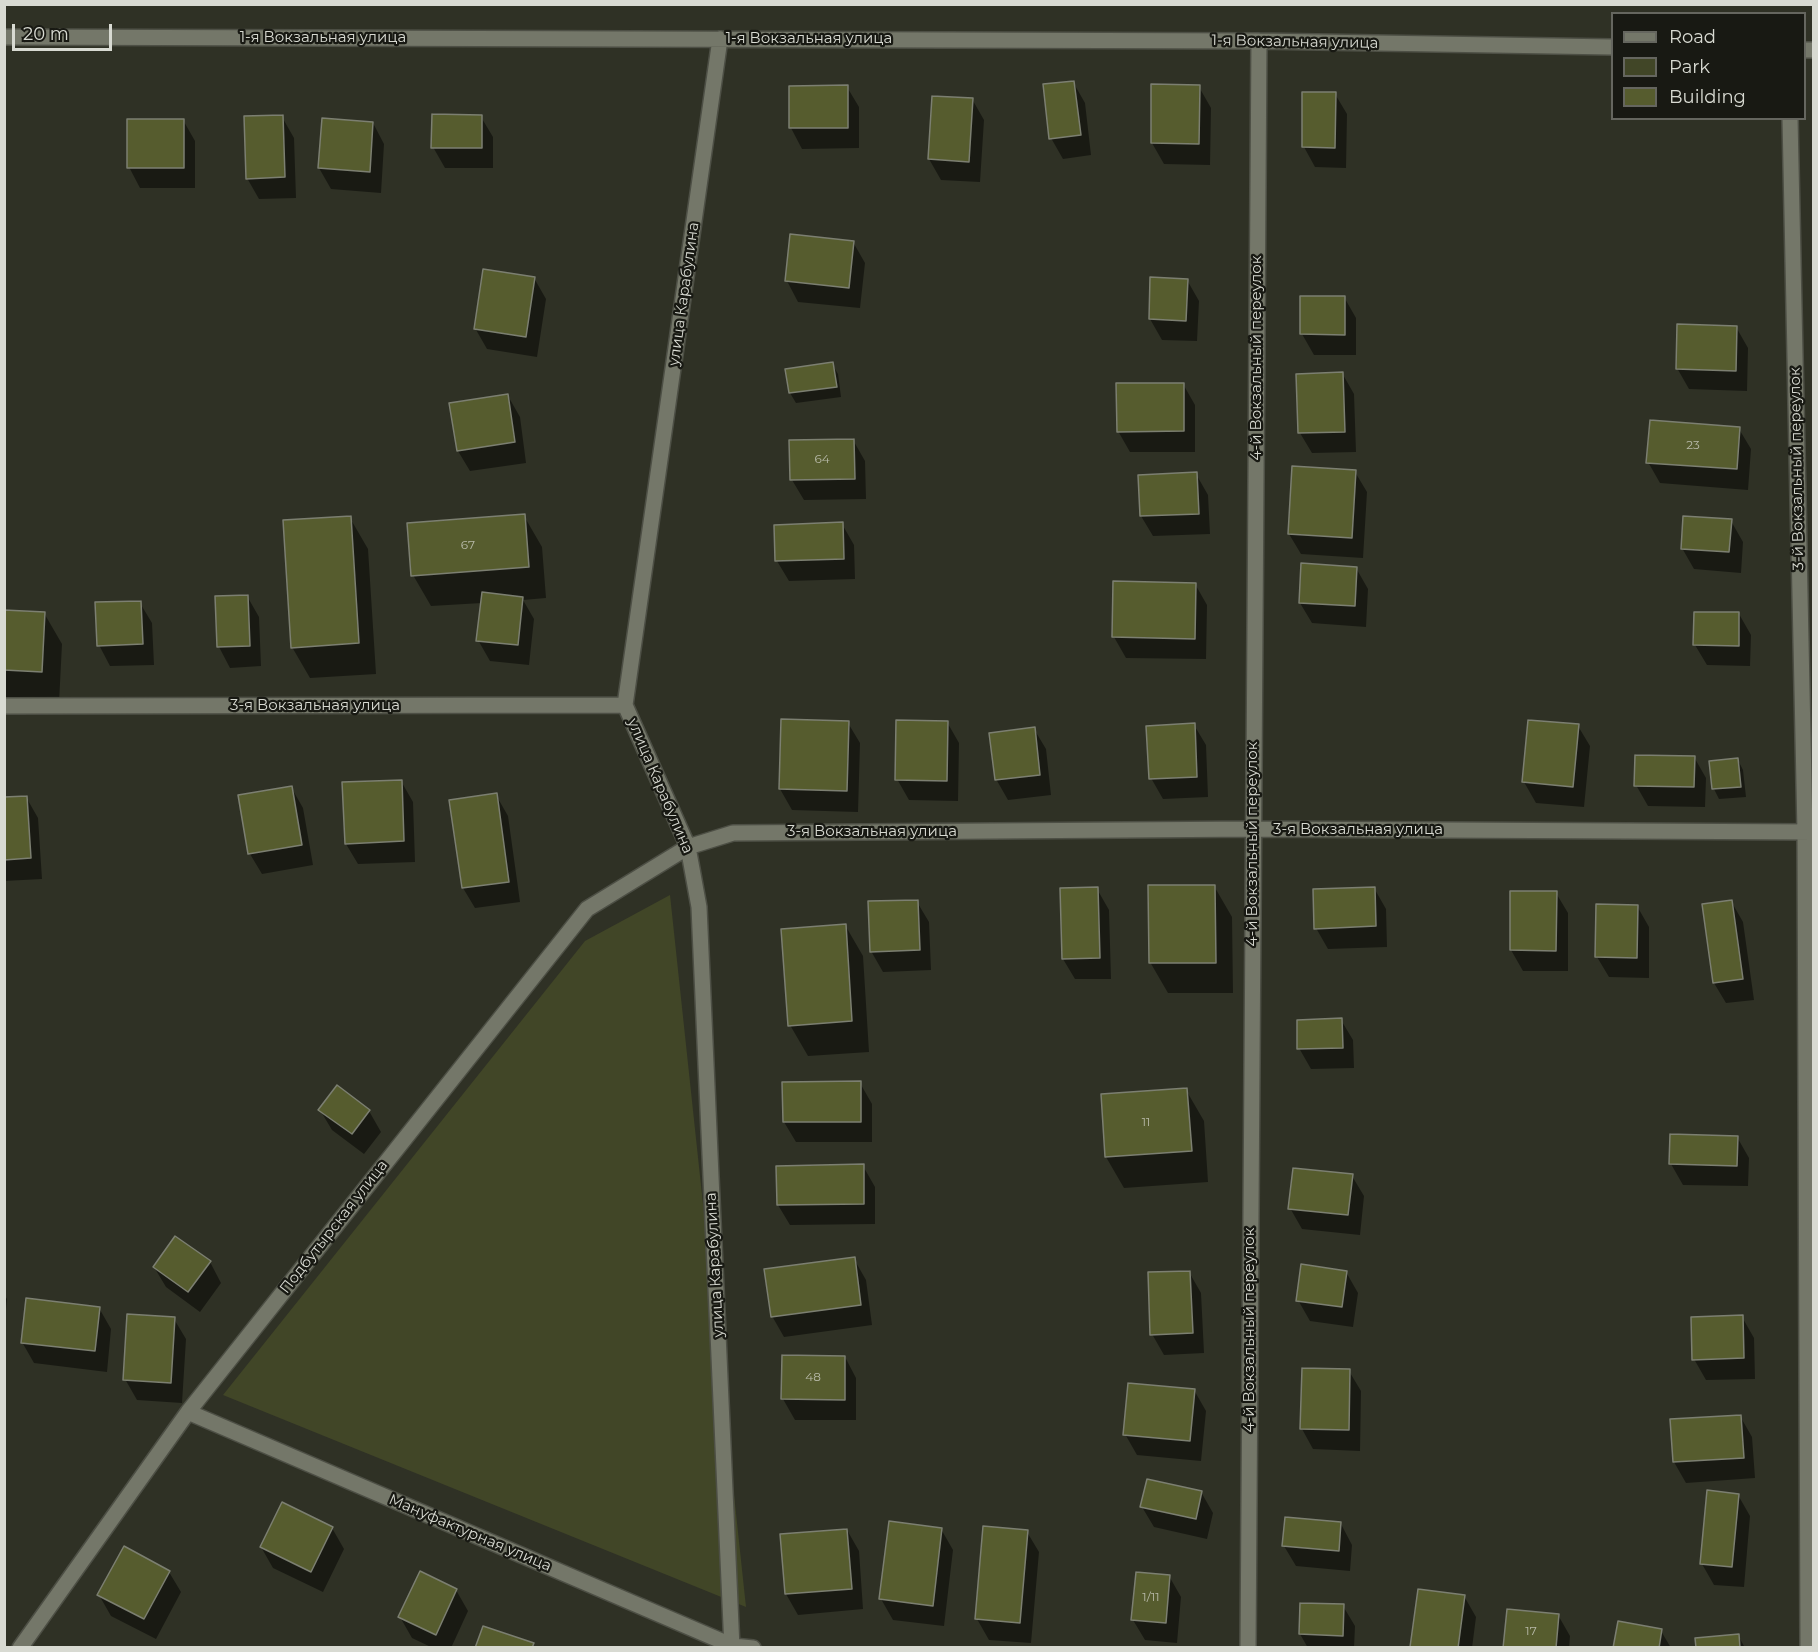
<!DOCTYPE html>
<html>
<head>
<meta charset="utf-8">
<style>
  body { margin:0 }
  #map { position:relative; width:1818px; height:1652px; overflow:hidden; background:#2f3125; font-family:Montserrat,sans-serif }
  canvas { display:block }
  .frame { position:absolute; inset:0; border:6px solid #d8dad2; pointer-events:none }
  .legend { position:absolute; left:1611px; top:12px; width:195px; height:108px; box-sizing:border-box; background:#181913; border:2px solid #65665f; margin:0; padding:8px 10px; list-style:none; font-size:18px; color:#d8dad2 }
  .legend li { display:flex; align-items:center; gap:12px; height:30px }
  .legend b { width:30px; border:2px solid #65665f }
  .scale { position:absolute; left:12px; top:24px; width:100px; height:27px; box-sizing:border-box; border:3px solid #d8dad2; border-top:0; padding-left:8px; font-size:18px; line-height:21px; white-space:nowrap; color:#d8dad2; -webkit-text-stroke:4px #181913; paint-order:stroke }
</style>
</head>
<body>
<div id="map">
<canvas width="1818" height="1652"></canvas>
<div class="frame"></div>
<ul class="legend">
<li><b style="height:8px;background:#747769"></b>Road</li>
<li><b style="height:16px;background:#414627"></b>Park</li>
<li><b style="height:16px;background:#565c2e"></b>Building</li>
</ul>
<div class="scale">20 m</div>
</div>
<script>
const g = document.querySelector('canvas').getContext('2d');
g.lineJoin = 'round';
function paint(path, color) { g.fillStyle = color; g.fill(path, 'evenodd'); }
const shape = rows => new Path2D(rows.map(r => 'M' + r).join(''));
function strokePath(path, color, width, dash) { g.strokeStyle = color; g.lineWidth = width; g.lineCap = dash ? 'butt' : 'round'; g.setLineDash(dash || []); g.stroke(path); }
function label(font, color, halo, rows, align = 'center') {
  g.font = font + ' Montserrat,sans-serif'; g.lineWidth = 4.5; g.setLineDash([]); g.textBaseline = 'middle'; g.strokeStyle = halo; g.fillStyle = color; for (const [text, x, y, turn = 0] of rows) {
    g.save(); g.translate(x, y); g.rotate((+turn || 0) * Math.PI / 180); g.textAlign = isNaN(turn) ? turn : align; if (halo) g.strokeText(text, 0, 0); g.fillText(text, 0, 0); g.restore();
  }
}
paint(shape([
  [670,895,746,1607,223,1395,585,941]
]), '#414627');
paint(shape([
  [1073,82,1085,103,1091,155,1063,159,1051,138],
  [1153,86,1199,87,1211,108,1210,165,1164,164,1152,143],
  [847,87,859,107,859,148,802,149,791,128],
  [1335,94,1347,114,1346,168,1315,167,1304,147],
  [972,99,984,120,980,182,941,180,929,159],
  [282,117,294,138,296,198,259,199,247,178],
  [481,117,493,137,493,168,445,168,433,147],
  [183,120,195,141,195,188,140,188,129,167],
  [323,120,373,123,384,144,381,193,331,189,319,168],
  [853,242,865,263,860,308,798,302,787,281],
  [534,278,546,299,537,357,487,349,475,328],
  [1187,280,1199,301,1197,341,1162,340,1150,319],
  [1344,297,1356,318,1356,355,1314,355,1302,334],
  [1736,327,1748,348,1747,391,1689,389,1677,368],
  [832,364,838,374,841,397,796,403,790,393],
  [1342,373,1354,394,1356,452,1312,453,1300,433],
  [1183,384,1195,405,1195,452,1130,452,1118,431],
  [508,396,520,417,526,463,470,471,458,451],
  [1739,429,1751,449,1748,490,1660,483,1648,462],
  [853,440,865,461,866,499,804,500,792,480],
  [1355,472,1367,492,1363,558,1301,554,1289,534],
  [1196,474,1208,495,1210,534,1153,536,1141,516],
  [524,516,542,547,546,598,523,600,534,619,529,665,490,661,478,640,482,603,431,606,413,575],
  [350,518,368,549,376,674,310,678,292,647],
  [1731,521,1743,542,1741,573,1694,569,1682,548],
  [842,524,854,545,855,579,789,581,777,561],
  [1356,568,1368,589,1366,627,1312,623,1300,603],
  [1195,584,1207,605,1206,659,1126,658,1114,637],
  [247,596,259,617,261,666,230,668,219,647],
  [140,603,152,623,154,665,110,666,99,645],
  [4,612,44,613,62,644,59,703,4,700],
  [1739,614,1751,635,1750,666,1707,665,1695,645],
  [783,720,848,723,860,743,858,812,792,810,780,789],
  [947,722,959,743,958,801,909,800,897,779],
  [1194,725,1206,745,1208,797,1163,799,1151,778],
  [1578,726,1590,746,1584,807,1536,803,1524,782],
  [1034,729,1046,749,1051,795,1008,800,996,779],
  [1694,757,1706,778,1705,807,1648,806,1636,785],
  [1738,760,1743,770,1746,797,1719,799,1714,789,1711,762],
  [401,781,413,802,415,862,358,864,346,844],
  [291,787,303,808,313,865,262,874,250,854],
  [496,795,508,816,520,902,475,908,463,888],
  [26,797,38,818,42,879,4,881,4,799],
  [1214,886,1232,917,1233,993,1168,993,1150,962],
  [1374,888,1386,909,1387,947,1328,949,1316,928],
  [1097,889,1109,910,1111,979,1075,979,1063,959],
  [1556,893,1568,913,1568,971,1523,971,1511,950],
  [1731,901,1743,922,1754,1000,1726,1003,1714,983],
  [917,902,929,922,931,970,883,972,871,951],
  [1637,906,1649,927,1649,978,1609,977,1597,957],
  [845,925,863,956,869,1052,808,1056,790,1025],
  [1341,1020,1353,1040,1354,1068,1311,1069,1299,1048],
  [860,1083,872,1104,872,1142,796,1142,784,1122],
  [1186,1090,1204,1121,1208,1182,1124,1188,1106,1157],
  [320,1110,369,1111,381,1132,364,1154,332,1130],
  [1737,1137,1749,1158,1748,1186,1683,1185,1671,1164],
  [863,1166,875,1187,875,1224,790,1225,778,1205],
  [1352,1176,1364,1196,1360,1235,1302,1229,1290,1208],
  [854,1259,866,1280,872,1325,784,1337,772,1316],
  [210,1262,221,1283,200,1312,166,1287,154,1267],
  [1189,1272,1201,1293,1204,1353,1164,1355,1152,1334],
  [1346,1272,1358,1293,1353,1327,1310,1321,1298,1300],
  [4,1294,7,1299,4,1329],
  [99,1308,111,1329,107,1372,34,1363,22,1342],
  [1742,1317,1754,1338,1755,1379,1706,1380,1694,1359],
  [174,1319,186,1339,182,1403,137,1400,125,1379],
  [845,1357,856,1378,856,1420,795,1420,783,1399],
  [1349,1371,1361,1391,1360,1451,1313,1449,1302,1429],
  [1194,1390,1206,1411,1201,1461,1137,1455,1125,1434],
  [1740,1416,1752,1437,1755,1478,1686,1483,1674,1462],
  [1201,1492,1213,1513,1207,1539,1154,1527,1142,1507],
  [1738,1495,1750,1516,1744,1587,1714,1585,1702,1564],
  [1341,1524,1352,1545,1350,1571,1296,1566,1284,1546],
  [332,1528,344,1549,323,1592,273,1568,261,1547],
  [941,1529,953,1550,944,1626,893,1620,881,1599],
  [847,1530,859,1551,863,1609,798,1615,786,1594],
  [1027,1532,1039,1552,1031,1643,989,1640,977,1619],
  [169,1572,181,1592,156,1639,111,1616,99,1595],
  [1169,1576,1181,1597,1177,1643,1145,1640,1133,1620],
  [456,1590,468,1611,451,1648,433,1648,412,1638,400,1617],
  [1464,1596,1476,1617,1472,1648,1411,1648],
  [1343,1606,1355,1626,1354,1648,1308,1648,1300,1634],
  [1558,1615,1570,1636,1569,1648,1505,1648],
  [1661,1631,1671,1648,1615,1648],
  [1738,1635,1745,1648,1698,1648]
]), '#0007');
const building = shape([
  [1074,81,1081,135,1049,139,1043,84,1074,81],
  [1151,84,1200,85,1199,144,1151,143,1151,84],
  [848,85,848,128,789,128,789,86,848,85],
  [1302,92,1336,92,1335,148,1302,147,1302,92],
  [932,96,973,98,969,162,928,159,932,96],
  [432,114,482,115,482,148,431,148,432,114],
  [283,115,285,177,246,179,244,116,283,115],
  [322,118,373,122,370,172,318,168,322,118],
  [127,119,184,119,184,168,127,168,127,119],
  [790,234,854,241,849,288,785,281,790,234],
  [483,269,535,277,526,337,474,329,483,269],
  [1150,277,1188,279,1186,321,1149,319,1150,277],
  [1300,296,1345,296,1345,335,1300,334,1300,296],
  [1677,324,1737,326,1736,371,1676,369,1677,324],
  [833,362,837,387,789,393,785,369,833,362],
  [1343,372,1345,432,1298,433,1296,374,1343,372],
  [1116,383,1184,383,1184,431,1117,432,1116,383],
  [508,394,515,442,457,451,449,403,508,394],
  [1650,420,1740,427,1737,469,1646,463,1650,420],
  [854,439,855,479,790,480,789,440,854,439],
  [1292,466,1356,470,1352,538,1288,534,1292,466],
  [1197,472,1199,514,1140,516,1138,475,1197,472],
  [525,514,529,567,411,576,407,523,525,514],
  [351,516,359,643,291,648,283,520,351,516],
  [1683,516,1732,519,1729,552,1681,549,1683,516],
  [843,522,844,559,775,561,774,525,843,522],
  [1301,563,1357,567,1355,606,1299,603,1301,563],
  [1113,581,1196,583,1195,639,1112,637,1113,581],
  [482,592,523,597,518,645,476,641,482,592],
  [248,595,250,646,217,647,215,596,248,595],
  [141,601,143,644,97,646,95,602,141,601],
  [4,610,45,612,42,672,4,670,4,610],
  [1694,612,1739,612,1739,646,1693,645,1694,612],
  [781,719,849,721,847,791,779,789,781,719],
  [896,720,948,721,947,781,895,780,896,720],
  [1528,720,1579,724,1573,787,1522,782,1528,720],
  [1195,723,1197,777,1149,779,1146,726,1195,723],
  [1035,727,1040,775,995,780,989,733,1035,727],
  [1635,755,1695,756,1694,787,1634,786,1635,755],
  [1738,758,1741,787,1712,789,1709,761,1738,758],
  [402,780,404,841,345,844,342,782,402,780],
  [292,786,302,845,248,854,238,795,292,786],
  [497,793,509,882,462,888,449,800,497,793],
  [27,796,31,858,4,860,4,797,27,796],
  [1148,885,1215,885,1216,963,1149,963,1148,885],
  [1098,887,1100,958,1062,959,1060,888,1098,887],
  [1375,887,1376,926,1314,929,1313,889,1375,887],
  [1510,891,1557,891,1556,951,1510,950,1510,891],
  [918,900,920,950,870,952,868,901,918,900],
  [1732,900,1743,979,1713,983,1702,904,1732,900],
  [1596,904,1638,905,1637,958,1595,957,1596,904],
  [846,924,852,1021,788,1026,781,929,846,924],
  [1342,1018,1343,1048,1297,1049,1297,1020,1342,1018],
  [861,1081,861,1122,783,1122,782,1082,861,1081],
  [337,1085,370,1110,352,1134,318,1110,337,1085],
  [1187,1088,1192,1151,1105,1157,1101,1094,1187,1088],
  [1670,1134,1738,1136,1737,1166,1669,1164,1670,1134],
  [864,1164,864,1204,777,1205,776,1166,864,1164],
  [1293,1168,1353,1174,1348,1215,1288,1209,1293,1168],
  [175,1236,211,1261,188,1292,153,1267,175,1236],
  [855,1257,861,1305,771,1317,764,1269,855,1257],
  [1301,1264,1347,1271,1342,1307,1296,1301,1301,1264],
  [1190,1271,1193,1333,1150,1335,1148,1272,1190,1271],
  [26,1298,100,1307,95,1351,21,1343,26,1298],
  [127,1314,175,1317,171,1383,123,1380,127,1314],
  [1743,1315,1744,1358,1692,1360,1691,1317,1743,1315],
  [782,1355,845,1356,845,1400,781,1399,782,1355],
  [1302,1368,1350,1369,1349,1430,1300,1429,1302,1368],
  [1128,1383,1195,1389,1190,1441,1123,1435,1128,1383],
  [1741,1415,1744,1458,1673,1462,1670,1419,1741,1415],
  [1147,1479,1202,1491,1196,1519,1140,1507,1147,1479],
  [1707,1490,1739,1494,1732,1567,1700,1564,1707,1490],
  [282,1502,333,1527,311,1572,260,1547,282,1502],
  [1285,1517,1341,1522,1339,1551,1282,1546,1285,1517],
  [889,1521,942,1528,933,1606,879,1599,889,1521],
  [983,1526,1028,1530,1020,1623,975,1619,983,1526],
  [847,1529,852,1589,785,1594,780,1534,847,1529],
  [124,1546,170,1571,144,1619,97,1595,124,1546],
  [420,1571,457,1589,436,1635,398,1617,420,1571],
  [1136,1572,1170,1575,1166,1623,1131,1620,1136,1572],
  [1418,1589,1465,1595,1458,1648,1410,1647,1418,1589],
  [1300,1603,1344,1604,1343,1636,1299,1634,1300,1603],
  [1507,1609,1559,1614,1556,1648,1503,1648,1507,1609],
  [1618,1621,1662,1629,1659,1648,1613,1648,1618,1621],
  [483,1626,534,1643,532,1648,475,1648,483,1626],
  [1739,1634,1740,1648,1696,1648,1695,1638,1739,1634]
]);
paint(building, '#565c2e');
strokePath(building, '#7c7f71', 1.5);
const street = shape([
  [4,37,1259,41,1612,47],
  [720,39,625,705,688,847,699,907,732,1648],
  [1804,50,1814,50],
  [1790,118,1805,832,1808,1648],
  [4,706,625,705],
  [188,1412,733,1646,753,1648],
  [20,1648,188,1412,587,909,688,847,733,833,1254,829,1814,832],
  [1248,1648,1259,41]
]);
strokePath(street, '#4d4f45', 18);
strokePath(street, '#747769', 15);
label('12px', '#b8baa9', null, [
  ["23",1693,445],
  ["64",822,459],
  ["67",468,545],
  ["11",1146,1122],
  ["48",813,1377],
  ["1/11",1151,1597],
  ["17",1531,1631]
]);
label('15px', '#d8dad2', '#181913', [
  ["1-я Вокзальная улица",323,38],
  ["1-я Вокзальная улица",809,39],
  ["1-я Вокзальная улица",1295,42,1],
  ["улица Карабулина",684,294,-82],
  ["4-й Вокзальный переулок",1257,358,-90],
  ["3-й Вокзальный переулок",1797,469,-91],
  ["3-я Вокзальная улица",315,706],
  ["улица Карабулина",660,786,67],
  ["3-я Вокзальная улица",1358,830],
  ["3-я Вокзальная улица",872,832],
  ["4-й Вокзальный переулок",1253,844,-90],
  ["Подбутырская улица",334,1227,-52],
  ["улица Карабулина",715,1265,-93],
  ["4-й Вокзальный переулок",1250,1330,-90],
  ["Мануфактурная улица",470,1533,23]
]);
</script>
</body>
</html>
